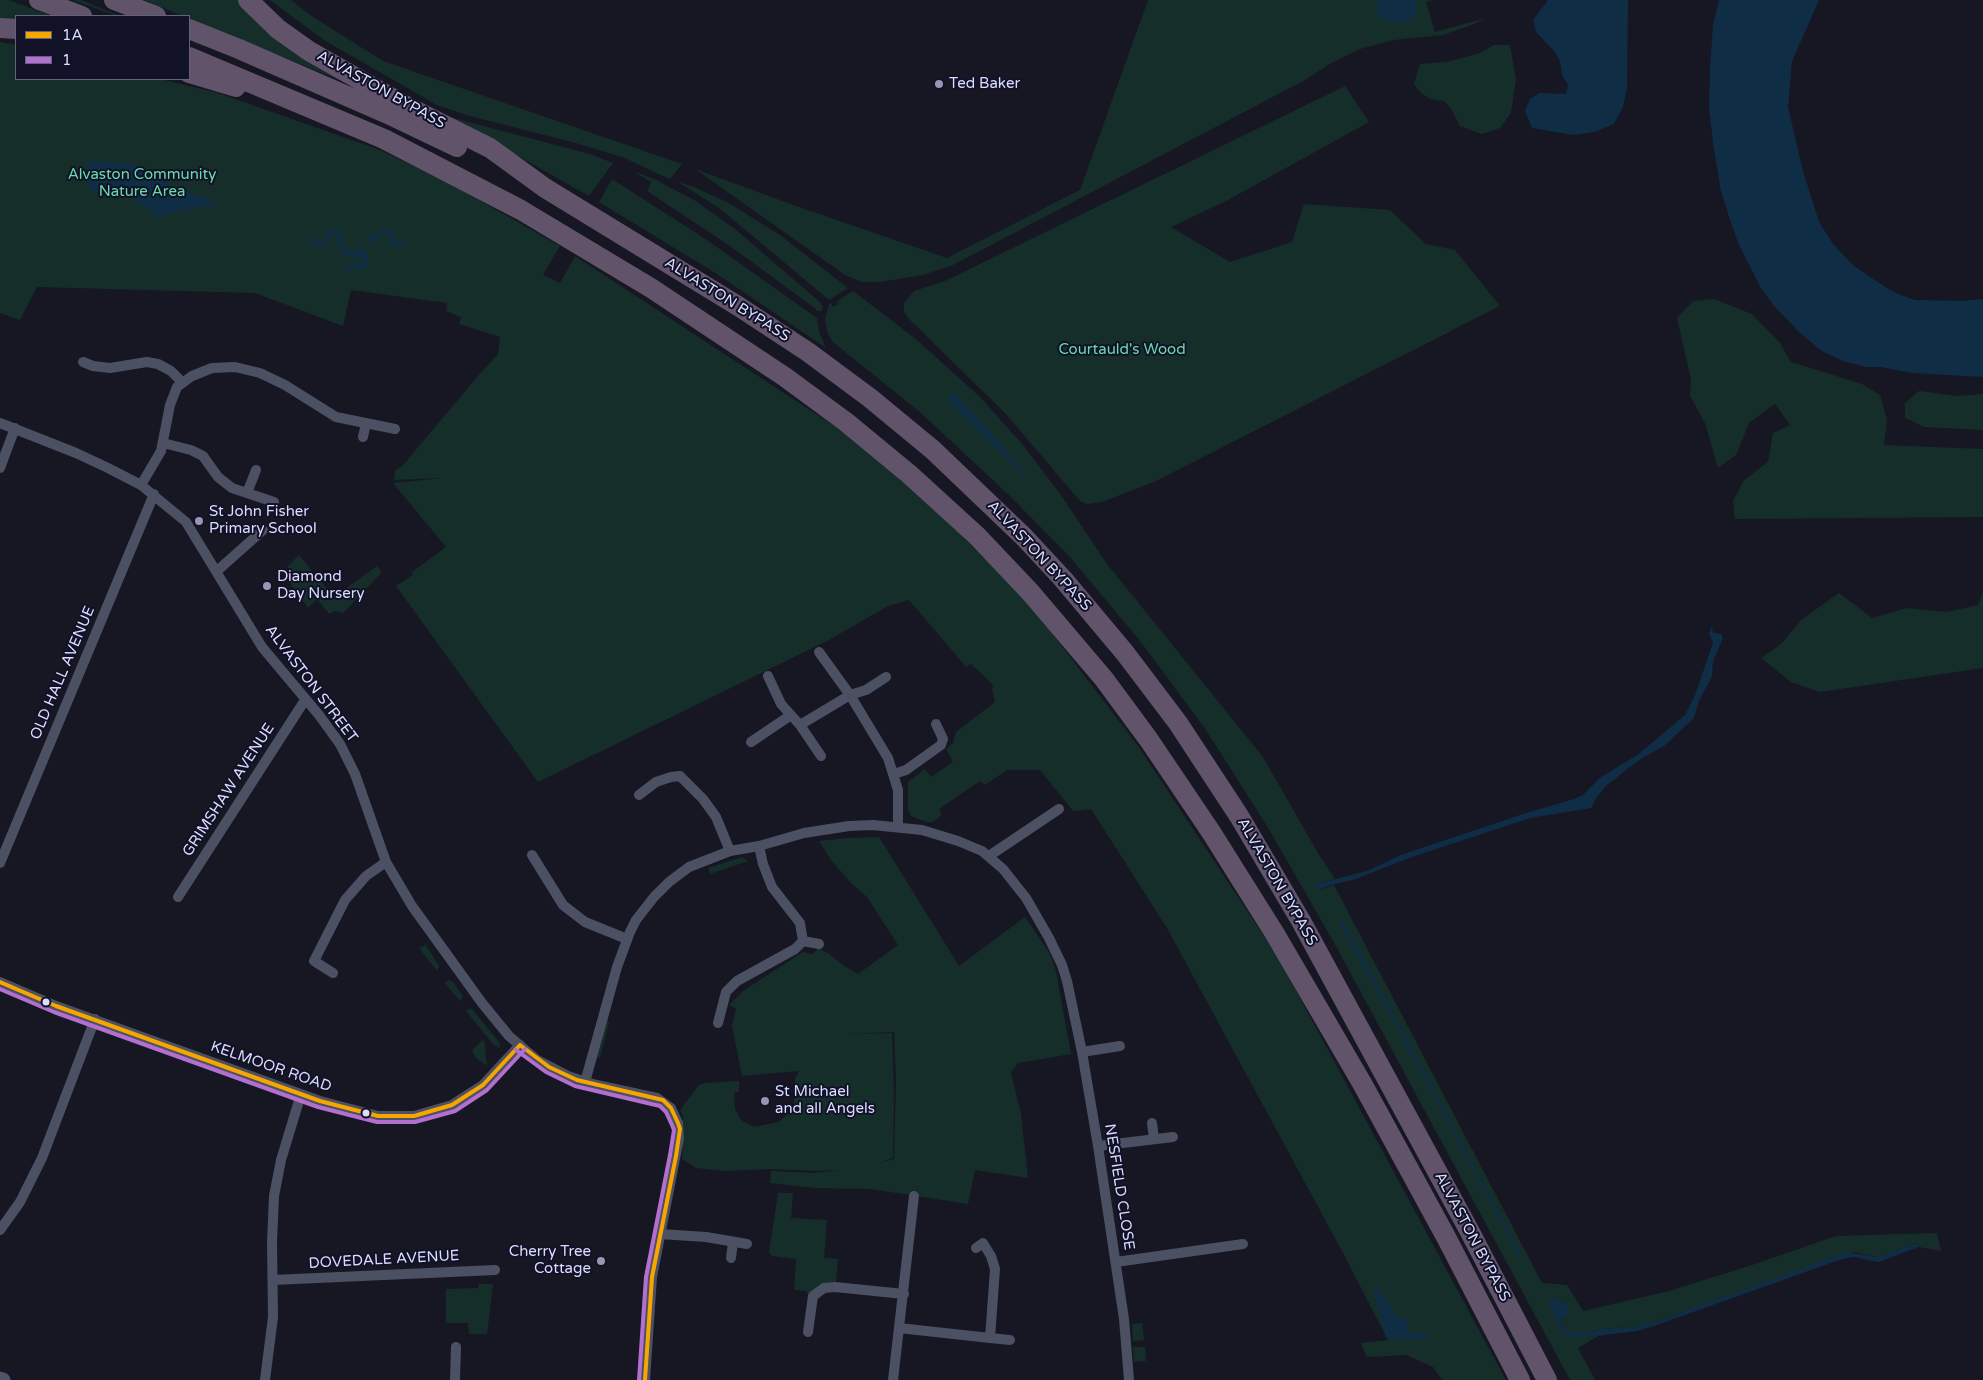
<!DOCTYPE html>
<html>
<head>
<meta charset="utf-8">
<style>
  body { margin:0 }
  #map { position:relative; width:1983px; height:1380px; overflow:hidden; background:#161723; font-family:"Varela Round",sans-serif }
  canvas { display:block }
  .legend { position:absolute; left:15px; top:15px; width:175px; height:65px; box-sizing:border-box; background:#111228; border:1px solid #61637d; margin:0; padding:6px 9px; list-style:none; font-size:15px; color:#daddfd }
  .legend li { display:flex; align-items:center; gap:10px; height:25px }
  .legend b { width:25px; border:1px solid #61637d }
</style>
</head>
<body>
<div id="map">
<canvas width="1983" height="1380"></canvas>
<ul class="legend">
<li><b style="height:6px;background:#f7a600"></b>1A</li>
<li><b style="height:6px;background:#b36fd0"></b>1</li>
</ul>
</div>
<script>
const g = document.querySelector('canvas').getContext('2d');
g.lineJoin = 'round';
function paint(path, color) { g.fillStyle = color; g.fill(path, 'evenodd'); }
const shape = rows => new Path2D(rows.map(r => 'M' + r).join(''));
function strokePath(path, color, width, dash) { g.strokeStyle = color; g.lineWidth = width; g.lineCap = dash ? 'butt' : 'round'; g.setLineDash(dash || []); g.stroke(path); }
function label(font, color, halo, rows, align = 'center') {
  g.font = font + ' "Varela Round",sans-serif'; g.lineWidth = 4; g.setLineDash([]); g.textBaseline = 'middle'; g.strokeStyle = halo; g.fillStyle = color; for (const [text, x, y, turn = 0] of rows) {
    g.save(); g.translate(x, y); g.rotate((+turn || 0) * Math.PI / 180); g.textAlign = isNaN(turn) ? turn : align; if (halo) g.strokeText(text, 0, 0); g.fillText(text, 0, 0); g.restore();
  }
}
paint(shape([
  [0,0,8,0,52,16,16,16,16,24,0,22],
  [72,0,81,0,120,16,117,16],
  [143,0,239,0,362,89,189,19,189,16,183,16],
  [270,0,291,0,310,15,383,61,682,164,670,179,622,157,576,143,466,115,437,105,324,40],
  [1148,0,1381,0,1377,4,1416,11,1416,0,1432,0,1426,2,1435,32,1486,18,1469,26,1443,35,1394,40,1360,49,1331,63,1305,80,953,265,923,275,880,282,862,282,845,275,695,169,799,207,947,258,1080,190],
  [0,42,16,45,16,79,160,79,218,93,380,150,449,183,560,246,543,275,560,283,575,256,848,435,892,472,960,534,1032,607,1138,746,1279,959,1506,1380,1442,1380,1433,1367,1406,1355,1367,1357,1361,1343,1388,1340,1342,1251,1167,928,1091,809,1073,811,1040,770,1007,770,985,785,980,781,939,809,942,815,933,822,927,822,911,816,908,809,908,782,925,769,931,777,953,762,946,749,953,743,956,732,995,702,992,689,993,685,971,664,966,667,909,600,888,606,829,640,538,782,396,586,413,575,412,572,446,547,393,483,443,478,394,480,395,471,403,465,477,377,498,354,500,337,459,324,461,317,446,311,447,303,351,290,343,326,255,293,37,287,20,320,0,313],
  [1494,45,1510,45,1516,79,1511,113,1500,128,1482,134,1460,126,1450,107,1444,101,1430,99,1421,93,1414,84,1420,64,1447,62,1480,53],
  [1345,86,1369,122,1228,200,1171,227,1230,262,1292,242,1304,204,1390,210,1426,244,1455,250,1500,306,1154,482,1102,502,1087,504,1080,501,1006,414,911,321,904,312,904,303,914,291,945,281],
  [449,117,590,154,613,163,589,196],
  [633,171,654,179,694,200,735,229,821,303,823,308,821,311,816,311,816,309,730,246,647,191,651,182],
  [612,179,704,238,817,318,819,332,826,348,717,274,599,202],
  [678,182,694,187,727,202,780,235,848,288,829,300,719,208],
  [853,291,916,339,981,398,1023,445,1061,495,1107,564,1263,757,1318,853,1335,879,1320,883,1319,890,1334,885,1542,1283,1567,1285,1583,1311,1669,1291,1752,1265,1836,1236,1937,1233,1941,1251,1919,1247,1917,1243,1876,1257,1854,1252,1658,1321,1631,1327,1602,1329,1586,1333,1576,1333,1566,1330,1560,1319,1566,1303,1557,1299,1552,1300,1563,1334,1588,1337,1600,1335,1578,1348,1595,1380,1570,1380,1337,948,1270,831,1206,730,1141,642,1068,555,1010,496,921,413,833,342,827,332,825,319,829,305,831,303,832,306,836,306,839,300],
  [1714,299,1752,314,1780,343,1791,362,1862,384,1880,395,1887,420,1884,445,1983,449,1983,517,1735,519,1733,501,1744,480,1768,462,1773,433,1790,425,1775,404,1749,423,1736,455,1718,468,1705,423,1690,396,1691,380,1677,318,1693,301],
  [1919,391,1958,396,1983,394,1983,430,1924,427,1905,418,1905,403],
  [299,555,334,597,377,566,382,572,343,613,335,611,329,614,317,599,308,608,288,580,294,576,287,567],
  [1983,591,1983,668,1820,692,1791,682,1761,658,1781,644,1801,620,1839,593,1872,618,1907,608,1947,612,1978,605],
  [879,837,959,966,1025,917,1049,952,1056,971,1071,1054,1018,1063,1011,1073,1021,1114,1028,1178,975,1170,968,1204,871,1189,814,1188,770,1183,771,1171,814,1173,838,1170,815,1171,770,1169,725,1171,696,1168,682,1159,683,1117,680,1110,699,1085,705,1083,739,1081,739,1092,734,1093,735,1109,741,1120,754,1127,778,1122,794,1109,795,1078,799,1071,742,1076,732,1026,736,1009,729,1005,743,991,803,952,813,954,818,948,828,953,843,965,858,974,898,945,867,897,851,883,831,860,819,841,847,838],
  [894,1032,896,1081,894,1159,878,1163,893,1158,894,1097,892,1033,842,1034],
  [742,857,748,861,710,874,708,868],
  [426,945,439,966,437,971,419,948],
  [448,980,453,982,463,997,460,1001,445,983],
  [471,1008,499,1042,500,1048,493,1044,466,1011],
  [607,1020,609,1023,600,1057,597,1058],
  [484,1039,487,1066,476,1058,472,1050],
  [778,1193,793,1193,791,1218,827,1220,824,1258,838,1259,836,1282,831,1282,816,1289,809,1295,806,1291,794,1290,796,1259,772,1256,769,1252],
  [479,1284,493,1284,487,1334,469,1334,468,1323,446,1323,446,1289,478,1288],
  [1142,1323,1144,1340,1133,1341,1132,1324],
  [1133,1347,1145,1347,1146,1361,1134,1362]
]), '#152e2a');
paint(shape([
  [1381,0,1416,0,1416,11,1414,17,1399,23,1377,17,1377,4],
  [1548,0,1628,0,1627,88,1623,107,1614,124,1595,132,1573,135,1532,128,1525,111,1530,99,1539,93,1566,94,1568,85,1562,75,1560,61,1554,51,1536,32,1533,20],
  [1719,0,1819,0,1792,61,1788,107,1803,171,1819,222,1833,244,1854,266,1885,287,1898,294,1915,300,1962,301,1983,299,1983,377,1913,373,1881,367,1866,367,1843,361,1822,351,1801,334,1775,307,1761,288,1739,245,1729,217,1721,191,1714,150,1709,107,1710,67,1713,25],
  [92,161,133,164,183,191,210,200,214,202,214,205,177,211,157,218,153,212,134,199,95,193,91,190,86,180,85,174,87,164],
  [332,229,341,233,344,246,347,250,353,252,363,248,366,251,369,260,366,267,361,269,354,268,345,272,344,269,352,263,361,264,363,260,360,257,350,257,344,254,340,247,336,234,331,234,326,244,322,247,315,246,310,241,310,239,312,236,316,242,321,242,327,232],
  [385,229,392,232,397,243,405,243,406,246,393,247,388,234,386,233,374,240,371,243,367,241,372,235],
  [954,393,1023,470,1023,474,947,399],
  [1712,627,1713,633,1721,634,1723,638,1713,661,1712,676,1699,701,1694,718,1664,746,1639,760,1606,786,1597,797,1591,808,1530,818,1409,858,1356,879,1328,886,1318,890,1315,886,1320,883,1367,871,1401,855,1526,813,1574,799,1583,795,1601,777,1639,754,1685,715,1695,695,1711,649,1713,643,1709,633],
  [1342,920,1431,1084,1522,1257,1520,1258,1429,1086,1341,925,1340,921],
  [1917,1243,1919,1247,1878,1262,1854,1257,1842,1259,1654,1326,1637,1331,1588,1337,1573,1337,1563,1334,1549,1303,1551,1300,1557,1299,1567,1304,1570,1314,1560,1319,1566,1330,1576,1333,1586,1333,1602,1329,1631,1327,1658,1321,1847,1252,1876,1257],
  [1379,1289,1398,1319,1406,1319,1408,1324,1407,1333,1425,1333,1428,1339,1387,1339,1373,1290]
]), '#102d46');
strokePath(shape([
  [83,362,93,366,110,368,147,362,158,364,171,371,182,382],
  [0,423,76,453,108,468,141,485,186,522,262,647,319,715,340,744,355,774,386,862,412,906,482,1003,509,1036,537,1060,568,1076,592,1084,657,1098,671,1108,678,1123,679,1138,652,1277,645,1380],
  [363,437,366,423],
  [163,443,191,450,203,456,218,477,232,488,274,502],
  [0,468,15,428],
  [141,485,161,451,170,405,177,387,192,376,212,368,235,367,260,373,285,385,336,417,395,429],
  [247,493,256,470],
  [217,571,263,530],
  [819,652,850,695,888,758,898,790,898,827],
  [768,676,781,704,800,725,821,756],
  [800,725,850,695,866,690,886,677],
  [751,742,791,715],
  [894,774,906,770,941,745,943,739,936,724],
  [639,795,656,782,671,777,680,776,703,799,716,817,730,851],
  [532,855,563,905,585,922,627,939],
  [989,856,1059,809],
  [0,863,154,494],
  [178,897,305,700],
  [803,941,819,944],
  [333,973,314,961,345,900,366,876,386,862],
  [0,982,56,1006,320,1101,378,1116,414,1116,452,1105,483,1085,520,1045],
  [718,1023,726,992,737,981,795,949,803,941,800,923,772,887,763,864,759,846],
  [1082,1052,1120,1046],
  [585,1082,617,967,630,932,636,920,654,897,669,882,689,867,730,851,759,846,804,833,849,826,873,825,922,830,958,841,982,851,1003,869,1026,898,1049,938,1062,965,1067,981,1082,1052,1098,1146,1124,1319,1129,1380],
  [1152,1123,1154,1139],
  [1098,1146,1173,1137],
  [0,1230,20,1202,42,1158,95,1019],
  [660,1234,706,1237,747,1244],
  [731,1258,733,1242],
  [1116,1262,1243,1244],
  [273,1280,495,1270],
  [899,1328,990,1338,995,1269,991,1256,983,1243,976,1248],
  [808,1332,813,1296,824,1288,835,1287,904,1294],
  [990,1338,1010,1340],
  [265,1380,273,1317,272,1242,274,1196,281,1160,301,1094],
  [455,1380,456,1347],
  [893,1380,914,1196]
]), '#4c5063', 10);
strokePath(shape([
  [0,1379,3,1380]
]), '#505369', 15);
strokePath(shape([
  [39,0,82,16],
  [114,0,156,16],
  [248,0,278,29,309,51,406,106,490,148,545,188,738,306,808,352,870,398,933,450,1024,537,1063,579,1125,653,1178,723,1239,816,1301,921,1470,1232,1547,1380],
  [0,28,16,29],
  [189,29,239,49,388,114,457,147],
  [189,57,384,139,521,210,651,288,785,377,846,422,909,474,977,536,1031,593,1104,679,1149,740,1211,832,1275,934,1363,1085,1446,1237,1520,1380],
  [189,73,236,87]
]), '#61536a', 20);
strokePath(shape([
  [0,982,56,1006,320,1101,378,1116,414,1116,452,1105,483,1085,520,1045],
  [520,1045,549,1067,577,1080,663,1100,671,1108,678,1123,680,1129,676,1156,652,1277,645,1380]
]), '#f7a600', 4);
strokePath(shape([
  [0,989,54,1012,318,1107,377,1122,415,1122,455,1111,487,1090,525,1049],
  [516,1050,546,1072,575,1086,660,1106,666,1112,672,1125,674,1130,670,1155,646,1277,639,1380]
]), '#b36fd0', 4);
for (const [x, y, r, color] of [
  [939,84,5,"#9598b1"],
  [199,521,5,"#9598b1"],
  [267,586,5,"#9598b1"],
  [46,1002,4.5,"#daddfd"],
  [765,1101,5,"#9598b1"],
  [366,1113,4.5,"#daddfd"],
  [601,1261,5,"#9598b1"]
]) { const dot = new Path2D(); dot.arc(x, y, r, 0, 2 * Math.PI); g.fillStyle = color; g.fill(dot); strokePath(dot, '#111228', 2); }
label('15px', '#daddfd', '#111228', [
  ["Ted Baker",949,84],
  ["St John Fisher",209,512],
  ["Primary School",209,529],
  ["Diamond",277,577],
  ["Day Nursery",277,594],
  ["St Michael",775,1092],
  ["and all Angels",775,1109],
  ["Cherry Tree",591,1252,"right"],
  ["Cottage",591,1269,"right"]
], 'left');
label('15px', '#daddfd', '#111228', [
  ["ALVASTON BYPASS",381,90,29],
  ["ALVASTON BYPASS",727,300,32],
  ["ALVASTON BYPASS",1039,556,47],
  ["OLD HALL AVENUE",63,673,-67],
  ["ALVASTON STREET",311,684,53],
  ["GRIMSHAW AVENUE",229,790,-57],
  ["ALVASTON BYPASS",1277,882,60],
  ["KELMOOR ROAD",271,1067,19],
  ["NESFIELD CLOSE",1119,1187,81],
  ["ALVASTON BYPASS",1472,1237,62],
  ["DOVEDALE AVENUE",384,1260,-3]
]);
label('15px', '#69dba8', '#111228', [
  ["Alvaston Community",142,175],
  ["Nature Area",142,192],
  ["Courtauld's Wood",1122,350]
]);
</script>
</body>
</html>
